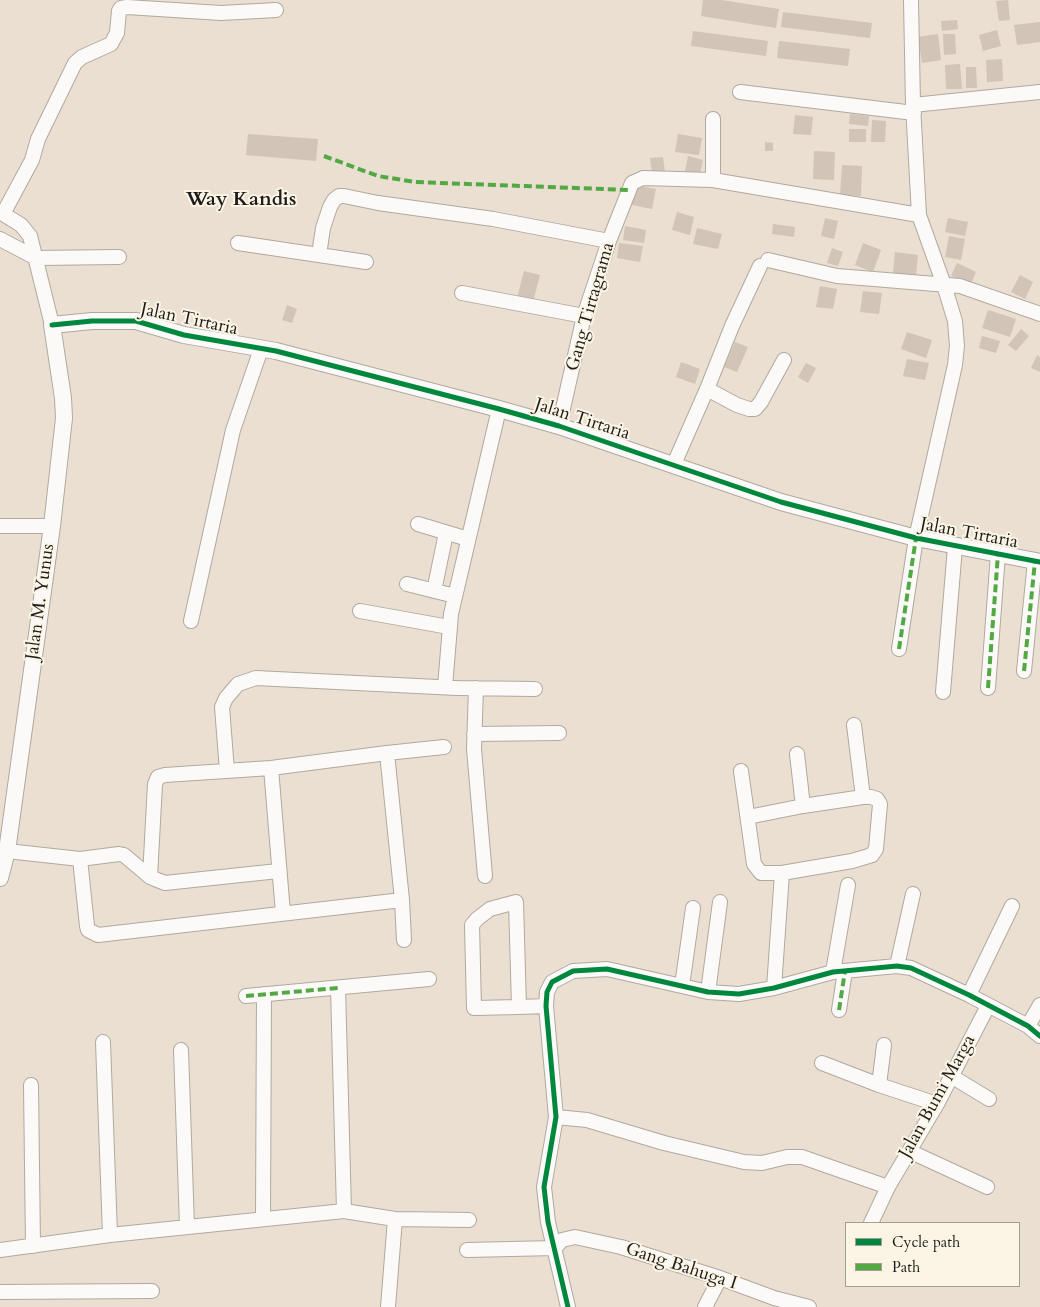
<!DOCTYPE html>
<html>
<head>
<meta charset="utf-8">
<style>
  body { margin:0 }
  #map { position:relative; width:1040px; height:1307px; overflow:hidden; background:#eadfd0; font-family:Cardo,serif }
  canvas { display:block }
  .legend { position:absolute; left:845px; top:1222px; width:175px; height:65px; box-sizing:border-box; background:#fcf5e5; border:1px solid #a29e95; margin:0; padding:6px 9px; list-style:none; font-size:15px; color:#1c1c1c }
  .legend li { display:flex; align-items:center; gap:10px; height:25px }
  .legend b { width:25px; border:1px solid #a29e95 }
</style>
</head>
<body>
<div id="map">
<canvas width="1040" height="1307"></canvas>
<ul class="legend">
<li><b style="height:6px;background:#00873e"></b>Cycle path</li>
<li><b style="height:6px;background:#52a943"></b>Path</li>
</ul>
</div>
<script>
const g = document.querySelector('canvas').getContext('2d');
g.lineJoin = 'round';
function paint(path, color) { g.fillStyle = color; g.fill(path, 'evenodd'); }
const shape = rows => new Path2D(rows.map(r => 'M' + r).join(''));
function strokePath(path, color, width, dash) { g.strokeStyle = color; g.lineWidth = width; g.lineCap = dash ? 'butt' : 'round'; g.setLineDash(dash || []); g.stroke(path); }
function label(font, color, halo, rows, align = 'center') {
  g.font = font + ' Cardo,serif'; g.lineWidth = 4; g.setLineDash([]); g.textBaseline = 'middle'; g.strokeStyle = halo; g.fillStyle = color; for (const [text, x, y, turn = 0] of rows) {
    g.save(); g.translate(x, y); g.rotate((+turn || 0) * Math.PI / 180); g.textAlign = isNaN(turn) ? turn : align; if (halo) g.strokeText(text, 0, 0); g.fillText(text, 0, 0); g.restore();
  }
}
paint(shape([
  [703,0,721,0,779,9,776,28,701,16],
  [1008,0,1010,20,999,21,996,1],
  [783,12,872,23,870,38,781,27],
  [957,20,958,29,942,31,941,21],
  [1040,22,1040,42,1017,45,1014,25],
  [997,30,1001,46,983,51,979,35],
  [693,31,768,41,766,56,691,46],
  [938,34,941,60,922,63,918,37],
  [943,34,955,34,956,54,944,55],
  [779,41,850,49,848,66,777,58],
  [1002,59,1003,81,987,82,986,60],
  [960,64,962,89,946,89,945,65],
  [966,67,976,67,977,88,966,88],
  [850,114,869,116,868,126,849,124],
  [795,115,813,117,811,135,793,134],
  [872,120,886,121,885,142,871,142],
  [849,129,866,129,866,142,849,142],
  [248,134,318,139,316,161,246,155],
  [678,134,702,138,699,155,675,152],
  [765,142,773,143,773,151,765,151],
  [814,151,835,152,834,180,813,179],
  [688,156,703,160,700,174,685,171],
  [663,157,665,172,652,174,650,158],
  [842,165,862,166,861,196,840,195],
  [636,185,656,189,652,209,632,205],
  [677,212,694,217,690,235,672,230],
  [825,218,838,221,834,239,821,236],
  [948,218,968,222,965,236,945,232],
  [773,224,795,227,794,237,772,234],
  [625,226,646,230,644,243,623,240],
  [697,228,722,234,718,249,693,244],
  [949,236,965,239,961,260,945,257],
  [619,243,643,246,640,262,617,258],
  [863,243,881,250,873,272,855,265],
  [832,248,843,252,838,266,827,263],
  [895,252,918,255,916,276,893,273],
  [957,263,976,272,971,284,951,276],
  [524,271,540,275,533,302,517,298],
  [1020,275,1033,282,1025,299,1011,292],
  [820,286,837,289,833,309,816,307],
  [863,291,882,293,879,314,860,312],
  [287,305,297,309,292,323,282,320],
  [988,310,1016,319,1010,337,982,328],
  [1021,329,1029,336,1016,351,1008,345],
  [907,332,932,340,926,358,901,349],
  [982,336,1000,341,996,353,979,348],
  [735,342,748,347,737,372,724,367],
  [1037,355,1040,357,1040,372,1031,368],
  [907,359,929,363,925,380,903,376],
  [681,362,700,369,695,384,676,377],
  [806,363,816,368,808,383,798,377]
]), '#d2c4b7');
const minor = shape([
  [740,92,914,113],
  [913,105,1040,92],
  [713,180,713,119],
  [0,212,21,225,30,236,52,325],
  [3,214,32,160,38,139,75,63,82,57,111,44,117,33,119,11,121,8,127,7,221,13,276,10],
  [0,239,36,258,119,257],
  [238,243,366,262],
  [319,255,323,228,330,207,334,200,339,196,344,196,378,203,493,219,609,241],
  [768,260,837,276,960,286,1040,314],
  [462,293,584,316],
  [707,389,737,405,749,409,755,409,761,402,784,360],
  [559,426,584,316,609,241,632,183,643,178,713,180,919,215],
  [674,464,707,389,732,326,760,266],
  [418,524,468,539],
  [0,526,52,526],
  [407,584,455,596],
  [434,591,446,533],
  [360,611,449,627],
  [191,621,233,430,261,349],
  [899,649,916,538,955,365,957,346,955,321,944,285,919,215,913,105,911,0],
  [1024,671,1035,561],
  [445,687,451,614,499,409],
  [476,688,474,749,485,876],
  [988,688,998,554],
  [943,692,955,547],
  [854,725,863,797],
  [474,734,559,733],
  [797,754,803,806],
  [227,771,222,707,226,698,238,684,256,678,457,688,535,689],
  [741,771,754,864,761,873,782,873,852,861,872,855,876,849,880,804,877,799,871,797,863,797,803,806,748,817],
  [7,851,80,859,119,854,124,855,150,877,165,883,278,871],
  [80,859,87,926,88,930,98,935,402,900,387,753],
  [150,877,155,784,158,777,165,775,271,768],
  [402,900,404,940],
  [283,913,271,768,387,753,444,747],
  [897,966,913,894],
  [833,972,848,885],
  [682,986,693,908],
  [338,988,344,1211],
  [774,988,782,873],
  [708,992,720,902],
  [969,995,1012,906],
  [246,996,429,979],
  [519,1007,516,902,490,909,477,919,472,925,474,1008,519,1007,546,1006],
  [839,1010,845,971],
  [1028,1026,1040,1005],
  [103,1042,110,1235],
  [884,1045,879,1085,937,1104],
  [181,1050,187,1227],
  [822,1063,879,1085],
  [951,1076,989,1099],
  [31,1085,33,1246],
  [556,1117,587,1120,664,1143,744,1162,762,1163,787,1157,802,1157,888,1187],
  [909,1151,987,1187],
  [263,1219,264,994],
  [871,1223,888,1187,937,1104,988,1006],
  [0,1250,110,1235,344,1211,395,1219,469,1220],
  [467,1250,555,1248,562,1240,575,1237,621,1247,720,1278,774,1298,809,1307],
  [0,1292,152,1291],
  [388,1307,395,1219],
  [568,1307,548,1222,544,1187,556,1117,546,1006,547,992,552,982,573,971,607,969,708,992,739,994,774,988,833,972,897,966,911,968,969,995,1028,1026,1040,1036],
  [705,1307,720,1278]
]);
const tertiary = shape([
  [0,878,7,851,52,526,64,418,63,398,52,325,92,321,136,321,184,335,276,351,499,409,559,426,781,502,916,538,1040,562]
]);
strokePath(minor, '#b0a9a0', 16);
strokePath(tertiary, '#b0a9a0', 18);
strokePath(minor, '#fcfaf8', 14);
strokePath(tertiary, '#fcfaf8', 16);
strokePath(shape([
  [324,156,378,176,415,182,629,190],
  [899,649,916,538],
  [1024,671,1035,561],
  [988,688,998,554],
  [246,996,338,988],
  [839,1010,845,971]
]), '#52a943', 4, [8, 4]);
strokePath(shape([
  [52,325,92,321,136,321,184,335,276,351,499,409,559,426,781,502,916,538,1040,562],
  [568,1307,548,1222,544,1187,556,1117,546,1006,547,992,552,982,573,971,607,969,708,992,739,994,774,988,833,972,897,966,911,968,969,995,1028,1026,1040,1036]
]), '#00873e', 5);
label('18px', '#1c1c1c', '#fcf5e5', [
  ["Gang Tirtagrama",591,307,-74],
  ["Jalan Tirtaria",189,320,12],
  ["Jalan Tirtaria",582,420,18],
  ["Jalan Tirtaria",969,534,11],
  ["Jalan M. Yunus",41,602,-82],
  ["Jalan Bumi Marga",938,1097,-61],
  ["Gang Bahuga I",681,1267,18]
]);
label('bold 20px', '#1c1c1c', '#fcf5e5', [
  ["Way Kandis",241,200]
]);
</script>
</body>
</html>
